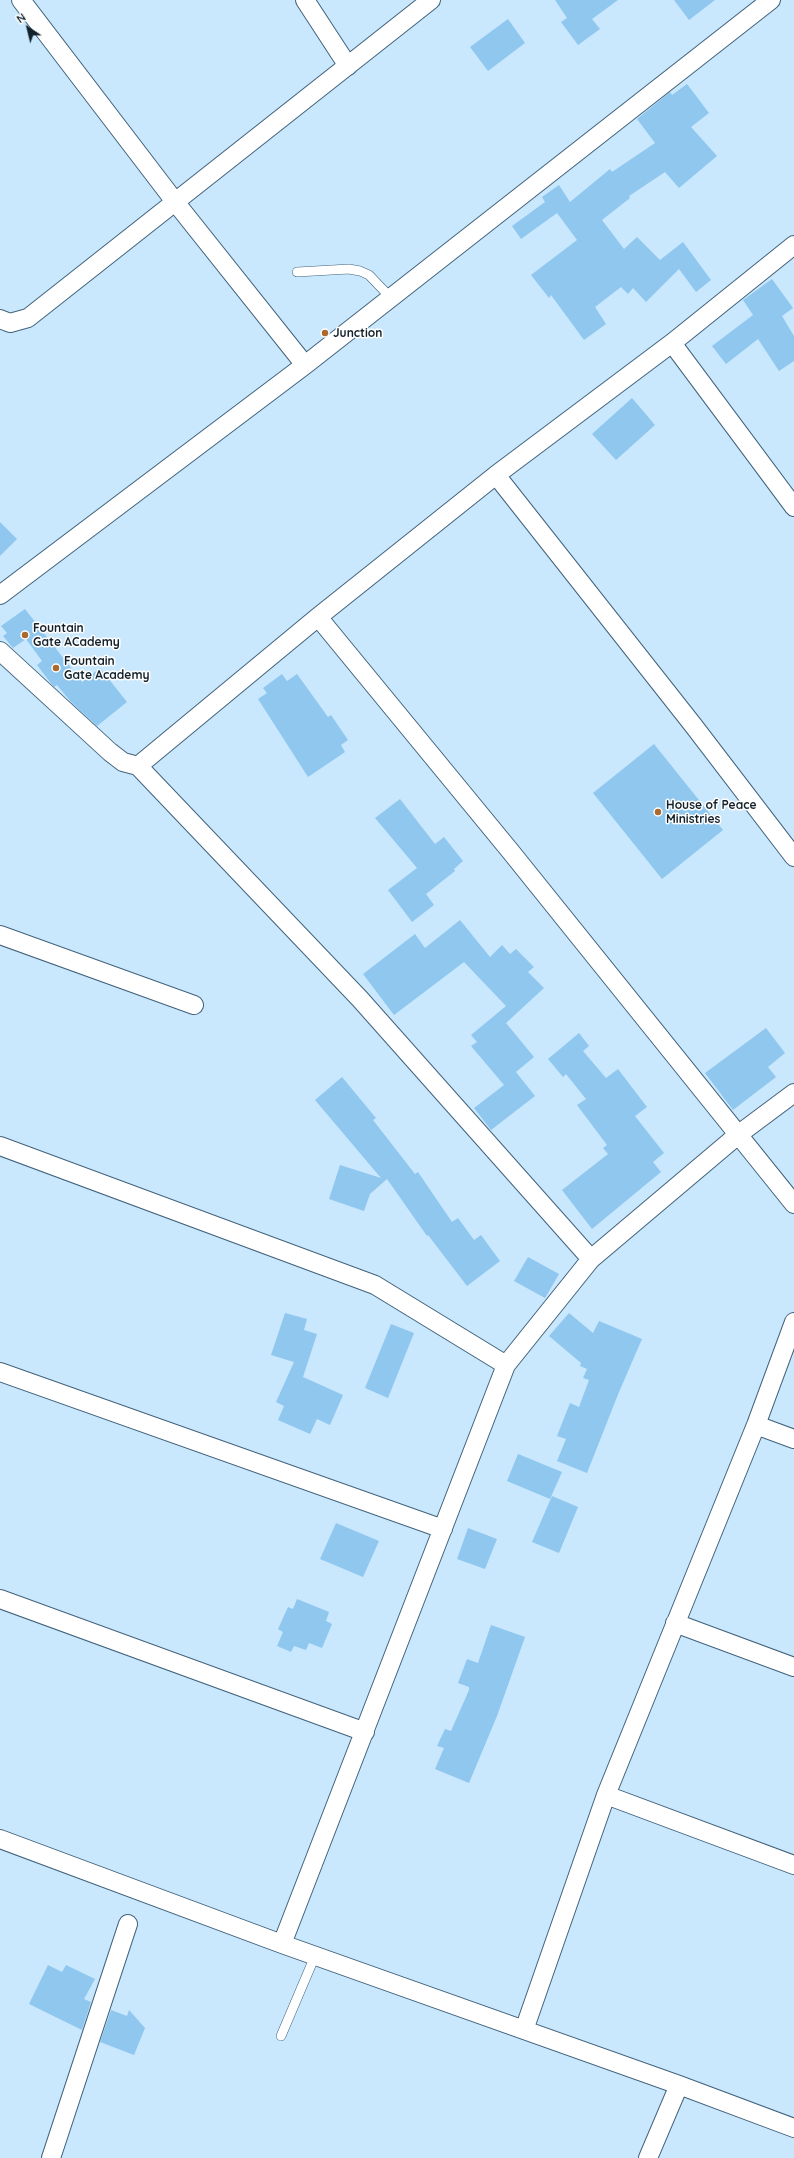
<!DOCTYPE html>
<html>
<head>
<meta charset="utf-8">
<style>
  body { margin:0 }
  #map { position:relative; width:794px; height:2158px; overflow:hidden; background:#c9e7fd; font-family:Quicksand,sans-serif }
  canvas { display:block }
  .north { position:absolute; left:8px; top:8px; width:40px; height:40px; -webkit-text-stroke:3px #fff; paint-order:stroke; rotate:325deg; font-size:11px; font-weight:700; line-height:16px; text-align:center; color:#13212b }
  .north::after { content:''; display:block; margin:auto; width:14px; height:18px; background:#13212b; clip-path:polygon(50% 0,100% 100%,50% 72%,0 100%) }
</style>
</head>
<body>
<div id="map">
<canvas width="794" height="2158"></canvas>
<div class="north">N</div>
</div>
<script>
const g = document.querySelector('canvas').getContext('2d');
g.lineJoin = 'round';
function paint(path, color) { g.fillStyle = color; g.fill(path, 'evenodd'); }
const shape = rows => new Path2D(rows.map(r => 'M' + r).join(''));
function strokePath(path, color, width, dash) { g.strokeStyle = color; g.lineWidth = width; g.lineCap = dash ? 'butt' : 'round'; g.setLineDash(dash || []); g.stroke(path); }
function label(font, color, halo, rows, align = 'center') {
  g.font = font + ' Quicksand,sans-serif'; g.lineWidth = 3; g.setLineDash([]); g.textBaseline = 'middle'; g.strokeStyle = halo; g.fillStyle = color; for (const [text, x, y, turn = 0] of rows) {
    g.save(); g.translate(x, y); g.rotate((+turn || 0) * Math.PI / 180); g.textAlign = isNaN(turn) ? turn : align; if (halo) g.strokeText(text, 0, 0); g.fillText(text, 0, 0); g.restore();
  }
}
paint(shape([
  [555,0,618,0,592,19,600,29,578,45,561,22,567,18],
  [674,0,715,0,689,20],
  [508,19,525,43,488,71,470,47],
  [687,84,709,113,691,127,717,156,679,188,665,172,629,196,630,198,602,220,624,249,637,237,660,260,683,242,711,280,696,292,679,269,646,302,633,288,628,294,621,287,595,307,606,324,584,340,551,295,549,298,531,275,577,240,557,213,521,239,512,226,545,202,542,197,559,185,570,202,610,169,612,172,655,143,637,119,670,92,672,95],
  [772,279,793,308,782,316,794,336,794,361,779,371,758,339,726,364,712,346,753,315,743,300],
  [632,398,655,425,616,460,592,434],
  [0,522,17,539,0,556],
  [25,609,82,682,100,668,127,702,97,726,72,703,57,685,54,687,50,682,37,665,42,661,26,639,13,648,3,636,7,633,1,626],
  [282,674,287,681,297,674,328,717,331,715,348,740,341,745,345,752,308,777,258,699,267,693,263,688],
  [654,744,723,830,662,879,593,793],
  [400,799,435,844,444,837,463,861,454,869,455,871,426,894,434,905,412,922,388,890,417,868,375,818],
  [460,920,490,957,502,945,510,954,516,949,534,967,528,972,544,988,506,1023,534,1057,516,1072,535,1096,491,1130,474,1108,504,1085,471,1046,477,1042,471,1035,506,1006,464,962,394,1015,363,974,415,934,425,948],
  [766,1028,785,1053,768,1067,776,1077,733,1110,705,1073],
  [579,1033,589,1046,583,1051,606,1078,618,1069,647,1107,635,1116,664,1153,653,1162,661,1172,592,1229,562,1190,608,1154,603,1148,607,1145,577,1105,586,1099,566,1074,563,1077,548,1059],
  [342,1077,376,1118,373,1120,415,1174,418,1172,452,1222,458,1218,474,1240,481,1235,500,1261,467,1286,428,1235,427,1236,387,1179,370,1194,364,1211,329,1199,340,1165,381,1178,315,1100],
  [528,1257,559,1274,545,1298,514,1281],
  [285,1313,307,1319,304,1330,317,1334,303,1377,343,1395,330,1425,317,1419,310,1434,278,1420,284,1406,276,1402,294,1362,271,1355],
  [569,1313,593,1333,599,1321,642,1339,619,1392,587,1473,557,1461,566,1439,557,1436,570,1403,579,1407,589,1380,583,1378,587,1369,580,1366,581,1363,549,1336],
  [391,1324,414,1333,388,1398,365,1388],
  [518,1454,562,1472,550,1499,507,1481],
  [552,1496,578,1507,559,1553,532,1542],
  [336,1523,379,1541,363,1577,320,1559],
  [468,1528,497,1539,485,1569,457,1559],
  [297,1599,329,1612,326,1621,332,1624,322,1648,309,1643,306,1650,294,1646,291,1652,277,1646,283,1632,278,1629,288,1607,293,1609],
  [491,1625,525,1637,497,1716,469,1783,435,1769,444,1748,437,1746,445,1729,451,1731,469,1690,469,1687,458,1683,467,1659,478,1663],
  [48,1965,62,1972,66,1965,95,1979,84,1999,91,2002,82,2030,29,2004],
  [111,2010,127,2016,129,2010,145,2028,134,2055,100,2042]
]), '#8fc7ef');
const service = shape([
  [297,272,349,269,360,271,369,275,391,298],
  [281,2036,315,1956]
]);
const minor = shape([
  [21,0,176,203,305,365],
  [305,0,348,66],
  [0,319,10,323,28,318,431,0],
  [672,343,794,507],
  [496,475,693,725,794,857],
  [0,595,305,365,771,0],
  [318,617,511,852,794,1204],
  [0,651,110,752,123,762,138,766,360,999,591,1259],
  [138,766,318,617,496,475,672,343,794,245],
  [0,935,194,1005],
  [0,1146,375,1285,506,1365],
  [0,1372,443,1529],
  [756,1425,794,1439],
  [0,1599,365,1732],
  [675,1623,794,1667],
  [606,1795,794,1865],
  [0,1839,282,1944,679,2085,794,2128],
  [282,1944,506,1365,591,1259,739,1134,794,1093],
  [524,2030,606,1795,756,1425,794,1322],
  [51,2158,128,1924],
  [648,2158,679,2085]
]);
strokePath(service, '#42637b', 10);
strokePath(minor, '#42637b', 20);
strokePath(service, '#fff', 9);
strokePath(minor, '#fff', 18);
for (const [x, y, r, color] of [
  [325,333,4,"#a96a30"],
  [25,635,4,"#a96a30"],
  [56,668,4,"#a96a30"],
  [658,812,4,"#a96a30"]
]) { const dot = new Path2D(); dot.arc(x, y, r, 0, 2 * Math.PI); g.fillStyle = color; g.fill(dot); strokePath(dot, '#fff', 1.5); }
label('bold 12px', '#13212b', '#fff', [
  ["Junction",333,333],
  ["Fountain",33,628],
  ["Gate ACademy",33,642],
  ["Fountain",64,661],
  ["Gate Academy",64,675],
  ["House of Peace",666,805],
  ["Ministries",666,819]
], 'left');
</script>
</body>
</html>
